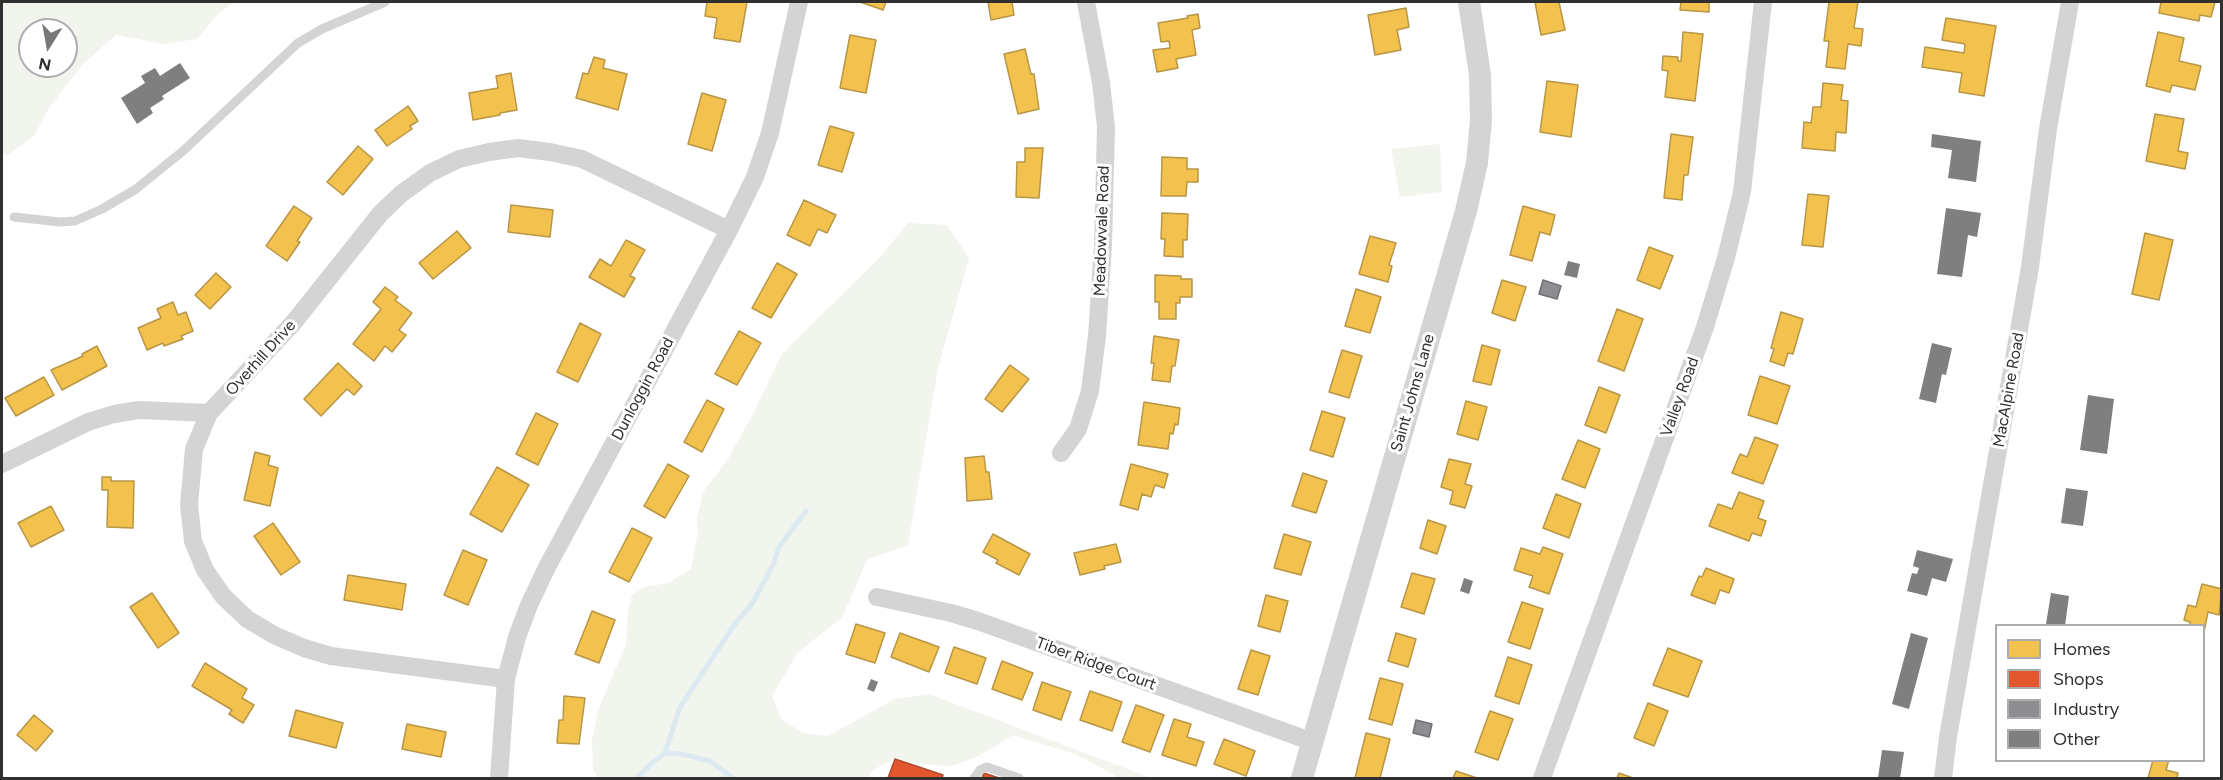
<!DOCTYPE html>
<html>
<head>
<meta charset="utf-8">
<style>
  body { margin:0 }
  #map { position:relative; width:2223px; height:780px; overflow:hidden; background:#fff; font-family:Figtree,sans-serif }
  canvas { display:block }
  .frame { position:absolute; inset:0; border:3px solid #303030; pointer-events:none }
  .legend { position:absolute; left:1995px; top:624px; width:210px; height:138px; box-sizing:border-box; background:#fff; border:2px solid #acacac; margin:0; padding:8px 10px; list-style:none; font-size:18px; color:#303030 }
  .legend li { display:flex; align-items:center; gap:12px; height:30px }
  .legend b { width:30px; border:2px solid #acacac }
  .north { position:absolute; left:18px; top:18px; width:60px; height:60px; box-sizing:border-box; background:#fff; border:2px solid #acacac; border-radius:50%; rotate:191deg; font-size:16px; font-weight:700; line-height:24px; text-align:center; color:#303030 }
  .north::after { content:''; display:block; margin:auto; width:21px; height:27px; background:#787878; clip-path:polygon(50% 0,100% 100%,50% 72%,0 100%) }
</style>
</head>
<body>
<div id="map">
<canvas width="2223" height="780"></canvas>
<div class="frame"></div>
<ul class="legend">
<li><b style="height:16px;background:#f2c14e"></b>Homes</li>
<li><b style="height:16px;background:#e4572e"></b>Shops</li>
<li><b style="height:16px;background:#8d8d92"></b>Industry</li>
<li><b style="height:16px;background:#7f7f7f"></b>Other</li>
</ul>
<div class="north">N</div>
</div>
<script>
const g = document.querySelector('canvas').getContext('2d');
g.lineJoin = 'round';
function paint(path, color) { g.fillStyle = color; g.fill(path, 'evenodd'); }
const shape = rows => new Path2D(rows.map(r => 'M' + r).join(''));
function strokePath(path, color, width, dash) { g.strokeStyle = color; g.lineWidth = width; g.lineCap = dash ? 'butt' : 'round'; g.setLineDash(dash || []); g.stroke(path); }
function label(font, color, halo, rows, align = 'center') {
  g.font = font + ' Figtree,sans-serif'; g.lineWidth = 6; g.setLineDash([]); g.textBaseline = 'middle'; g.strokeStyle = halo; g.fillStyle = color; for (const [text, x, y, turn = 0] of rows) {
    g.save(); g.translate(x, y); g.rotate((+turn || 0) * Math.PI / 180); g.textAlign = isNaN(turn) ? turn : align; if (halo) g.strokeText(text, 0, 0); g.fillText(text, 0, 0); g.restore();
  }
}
paint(shape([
  [9,2,235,2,219,13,197,39,164,44,116,35,82,65,49,108,34,136,7,156,2,152,2,4],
  [30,30,66,30,66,66,30,66],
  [1440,144,1442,192,1400,197,1391,149],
  [908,223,947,225,969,258,938,368,908,545,867,560,842,618,798,652,772,696,781,719,803,733,828,736,895,699,929,694,1151,778,1117,778,1113,774,1075,754,1013,735,979,756,952,766,917,764,896,758,873,770,869,778,599,778,593,770,592,740,598,711,626,644,628,612,632,595,644,587,668,583,691,569,698,532,697,518,703,492,728,459,754,412,782,354,879,258]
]), '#f1f5ed');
const homes = shape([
  [707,2,747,2,740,42,714,38,717,18,705,16,707,2],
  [860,2,886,2,883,10,860,2],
  [988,2,1012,2,1014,15,991,20,988,2],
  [1535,2,1559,2,1565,30,1541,35,1535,2],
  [1681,2,1709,2,1709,12,1680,10,1681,2],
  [1829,2,1858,2,1854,28,1863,29,1861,46,1848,44,1845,69,1826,67,1829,41,1824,41,1829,2],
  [2161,2,2215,2,2211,17,2200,15,2199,21,2159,13,2161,2],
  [1406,8,1409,27,1397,30,1401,50,1375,55,1368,15,1406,8],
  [1198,14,1200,28,1192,30,1196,55,1176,59,1178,68,1157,72,1153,50,1170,48,1169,41,1161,42,1158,23,1188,18,1187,16,1198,14],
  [1946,18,1996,26,1984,96,1959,92,1962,73,1922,67,1925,47,1964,53,1965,44,1942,40,1946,18],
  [1683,32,1703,34,1695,101,1665,97,1668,71,1662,70,1663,56,1678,57,1678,61,1681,61,1683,32],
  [2158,32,2184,38,2179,61,2201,66,2195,90,2172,85,2170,92,2146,86,2158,32],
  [850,35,876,40,866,93,840,88,850,35],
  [1025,49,1031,74,1034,74,1039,109,1018,114,1004,54,1025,49],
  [594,57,605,60,603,68,627,74,618,110,576,98,583,73,588,74,594,57],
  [511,73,517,110,500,113,500,115,473,120,469,93,498,88,496,76,511,73],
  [1547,81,1578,85,1571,137,1540,132,1547,81],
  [1823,83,1843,85,1841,100,1848,101,1846,133,1836,132,1835,151,1802,148,1804,122,1811,123,1813,107,1821,107,1823,83],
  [702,93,726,100,712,151,688,144,702,93],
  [408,106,418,121,410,126,412,129,387,146,375,130,408,106],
  [2155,114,2184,119,2178,151,2188,153,2185,169,2146,161,2155,114],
  [830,126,854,133,842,172,818,165,830,126],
  [1671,134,1693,137,1688,175,1684,175,1682,200,1664,198,1671,134],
  [358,146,373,159,343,195,327,182,358,146],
  [1025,148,1043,148,1039,198,1016,197,1017,162,1025,162,1025,148],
  [1162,157,1187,158,1187,169,1198,169,1198,182,1187,182,1186,196,1161,196,1162,157],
  [1808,194,1829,196,1823,247,1802,245,1808,194],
  [804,200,836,215,827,233,818,229,810,246,787,235,804,200],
  [511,205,553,210,550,237,508,232,511,205],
  [294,206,312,218,297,241,300,242,287,261,266,246,294,206],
  [1523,206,1555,215,1550,235,1540,232,1532,261,1510,255,1523,206],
  [1162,213,1188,214,1187,240,1183,240,1183,257,1164,256,1165,239,1161,239,1162,213],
  [457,231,471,248,433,279,419,263,457,231],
  [2145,233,2173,240,2159,300,2132,294,2145,233],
  [1370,236,1396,243,1389,265,1392,266,1388,282,1359,274,1370,236],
  [626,240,645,250,630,276,635,278,624,297,589,277,600,259,611,266,626,240],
  [1649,247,1673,256,1660,289,1637,280,1649,247],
  [777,263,797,274,771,318,752,308,777,263],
  [216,273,231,287,210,309,195,295,216,273],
  [1155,275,1181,276,1181,279,1192,279,1192,297,1180,297,1180,303,1176,303,1176,319,1159,319,1159,302,1155,302,1155,275],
  [1502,280,1526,287,1515,321,1492,313,1502,280],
  [385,287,398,297,395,300,412,313,399,330,406,335,392,352,385,346,374,361,353,344,381,309,373,302,385,287],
  [1356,289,1381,297,1370,333,1345,326,1356,289],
  [173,302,178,315,186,312,193,331,181,336,183,339,164,346,163,343,147,350,138,328,161,318,157,309,173,302],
  [1617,309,1643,319,1624,371,1598,361,1617,309],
  [1781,312,1803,319,1793,354,1788,353,1784,366,1770,361,1774,349,1771,348,1781,312],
  [580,323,601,334,578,382,557,372,580,323],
  [739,331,761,343,737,385,715,374,739,331],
  [1154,336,1179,340,1175,366,1172,366,1170,382,1152,380,1154,363,1151,363,1154,336],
  [1482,345,1500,350,1491,385,1473,381,1482,345],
  [97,346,107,366,62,390,51,370,83,356,82,354,97,346],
  [1342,350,1362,356,1349,398,1329,392,1342,350],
  [338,363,362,386,354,395,347,389,321,416,304,399,338,363],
  [1010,365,1029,379,1002,412,985,399,1010,365],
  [1760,376,1790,386,1777,424,1748,415,1760,376],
  [44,377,54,395,16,416,5,398,44,377],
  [1599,387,1620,395,1606,433,1585,425,1599,387],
  [707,400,724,409,702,452,684,442,707,400],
  [1466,401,1487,407,1478,440,1457,434,1466,401],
  [1144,402,1180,408,1178,425,1175,424,1173,434,1170,433,1168,449,1138,445,1144,402],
  [1322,411,1345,418,1333,457,1310,450,1322,411],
  [536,413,558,424,538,465,516,454,536,413],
  [1755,437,1778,445,1763,484,1732,473,1740,454,1747,457,1755,437],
  [1578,440,1600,449,1585,488,1562,479,1578,440],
  [255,452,270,456,268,465,278,468,270,506,244,500,255,452],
  [984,456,986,472,989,472,992,499,967,501,965,458,984,456],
  [1449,459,1471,464,1465,484,1472,486,1465,508,1450,504,1453,491,1441,487,1449,459],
  [668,464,689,476,665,518,644,506,668,464],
  [1131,464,1168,474,1164,488,1155,485,1151,497,1142,494,1138,510,1120,505,1131,464],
  [497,467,529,485,502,532,470,514,497,467],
  [1303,473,1327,481,1316,513,1292,506,1303,473],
  [102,477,111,477,111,481,134,481,133,528,107,527,108,490,102,490,102,477],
  [1739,492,1764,501,1758,518,1766,521,1761,536,1752,533,1749,541,1709,526,1718,504,1732,509,1739,492],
  [1556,494,1581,504,1569,538,1543,528,1556,494],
  [51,506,64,530,31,547,18,523,51,506],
  [1428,520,1446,526,1437,554,1420,548,1428,520],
  [273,523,300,562,281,575,254,536,273,523],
  [632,528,652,538,629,582,609,572,632,528],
  [993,534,1030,554,1019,575,996,563,998,560,983,552,993,534],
  [1284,534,1311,542,1301,575,1274,568,1284,534],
  [1116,544,1121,562,1104,566,1105,569,1080,575,1074,553,1116,544],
  [1543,547,1563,554,1549,594,1529,587,1533,576,1514,570,1521,548,1540,554,1543,547],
  [463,550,487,560,468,605,444,595,463,550],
  [1706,568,1734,579,1729,593,1720,590,1715,604,1691,595,1699,576,1702,577,1706,568],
  [1412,573,1435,579,1424,614,1401,607,1412,573],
  [348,575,406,584,402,610,344,600,348,575],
  [2202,584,2222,589,2219,615,2208,612,2204,632,2204,626,2190,626,2190,622,2184,620,2188,605,2196,607,2202,584],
  [152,593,179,633,158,648,130,607,152,593],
  [1266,595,1288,601,1280,632,1258,626,1266,595],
  [1522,602,1543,609,1530,649,1508,642,1522,602],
  [592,611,615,620,599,663,575,654,592,611],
  [856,624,885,633,875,663,846,654,856,624],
  [900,633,939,647,929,672,891,657,900,633],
  [1396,633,1416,639,1408,667,1388,661,1396,633],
  [954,647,986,658,977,684,945,673,954,647],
  [1668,648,1702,661,1688,697,1653,685,1668,648],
  [1251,650,1270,656,1258,695,1238,689,1251,650],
  [1508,657,1532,665,1519,704,1495,696,1508,657],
  [1002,661,1033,673,1022,700,992,689,1002,661],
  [205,663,247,689,242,698,254,705,243,723,229,714,232,710,192,686,205,663],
  [1380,678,1403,684,1392,725,1369,719,1380,678],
  [1042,682,1071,692,1061,720,1033,710,1042,682],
  [1090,691,1122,702,1112,731,1080,720,1090,691],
  [564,696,585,698,579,744,557,743,559,720,563,720,564,696],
  [1648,703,1668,711,1654,746,1634,738,1648,703],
  [1136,705,1164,715,1150,752,1122,742,1136,705],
  [296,710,343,723,336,748,289,736,296,710],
  [1490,711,1513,719,1498,760,1475,752,1490,711],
  [34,715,53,731,36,751,17,735,34,715],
  [1174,719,1191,724,1187,737,1204,742,1196,766,1162,755,1174,719],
  [407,724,446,732,441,757,402,749,407,724],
  [1366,733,1390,739,1380,778,1355,778,1366,733],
  [1224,739,1255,751,1246,776,1214,764,1224,739],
  [2153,760,2169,760,2166,770,2178,773,2177,778,2148,778,2153,760],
  [1456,771,1477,778,1453,778,1456,771],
  [1619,773,1633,778,1617,778,1619,773]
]);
paint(homes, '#f2c14e');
strokePath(homes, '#b89645', 1.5);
const shops = shape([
  [895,759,943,775,942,778,888,778,895,759],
  [984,773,999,778,982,778,984,773]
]);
paint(shops, '#e4572e');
strokePath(shops, '#ae4b2f', 1.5);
const industry = shape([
  [1543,280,1561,286,1557,299,1539,294,1543,280],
  [1416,720,1432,724,1429,737,1413,733,1416,720]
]);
paint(industry, '#8d8d92');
strokePath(industry, '#717175', 1.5);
strokePath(shape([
  [665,753,680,707,734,625,752,604,773,565,779,547,806,511],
  [637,778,652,763,665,753,682,754,710,761,733,778]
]), '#dce9f0', 5);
paint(shape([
  [180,63,190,78,162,96,164,99,150,108,153,113,137,124,121,98,145,83,141,76,155,68,160,76],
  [1932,134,1981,141,1976,182,1948,178,1952,150,1931,147],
  [1946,208,1981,213,1977,237,1968,235,1962,277,1937,274],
  [1568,261,1580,264,1577,278,1564,275],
  [1932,343,1952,348,1946,375,1942,374,1936,403,1919,399],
  [2088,395,2114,399,2107,454,2080,450],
  [2066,488,2088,491,2083,526,2061,523],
  [1917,550,1953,559,1946,582,1932,578,1927,596,1907,591,1912,573,1917,574,1919,568,1913,566],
  [1464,578,1473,581,1469,594,1460,591],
  [2051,593,2069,596,2065,626,2046,624],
  [1911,633,1928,638,1909,709,1892,704],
  [871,679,878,682,874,692,867,689],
  [1882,750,1904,752,1900,778,1878,778]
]), '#7f7f7f');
strokePath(shape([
  [14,217,60,222,75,221,102,209,136,189,183,151,298,43,322,29,385,2],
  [974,778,980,770,987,767,1019,778]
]), '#d4d4d4', 9);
strokePath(shape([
  [1061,453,1078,429,1090,391,1097,336,1103,245,1106,127,1101,83,1086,2],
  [2,464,88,422,114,414,139,410,209,413],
  [877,597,951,613,978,621,1313,742],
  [506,679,331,656,304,648,274,635,247,619,223,596,205,570,193,541,189,505,194,449,209,413,294,322,380,214,401,194,430,173,459,159,489,152,518,148,550,152,582,159,729,230],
  [499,778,506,679,517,637,529,605,547,567,729,230,755,177,770,133,799,2],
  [1542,778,1705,327,1726,258,1742,192,1763,2],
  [1943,778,1948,737,2030,267,2048,129,2070,2]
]), '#d4d4d4', 18);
strokePath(shape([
  [1302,778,1466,211,1477,163,1481,120,1480,75,1469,2]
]), '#d4d4d4', 22);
label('16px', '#303030', '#fff', [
  ["Meadowvale Road",1102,231,-88],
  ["Overhill Drive",261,358,-48],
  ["Dunloggin Road",643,389,-62],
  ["MacAlpine Road",2009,390,-80],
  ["Saint Johns Lane",1413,393,-74],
  ["Valley Road",1680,397,-70],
  ["Tiber Ridge Court",1096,664,20]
]);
</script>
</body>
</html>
